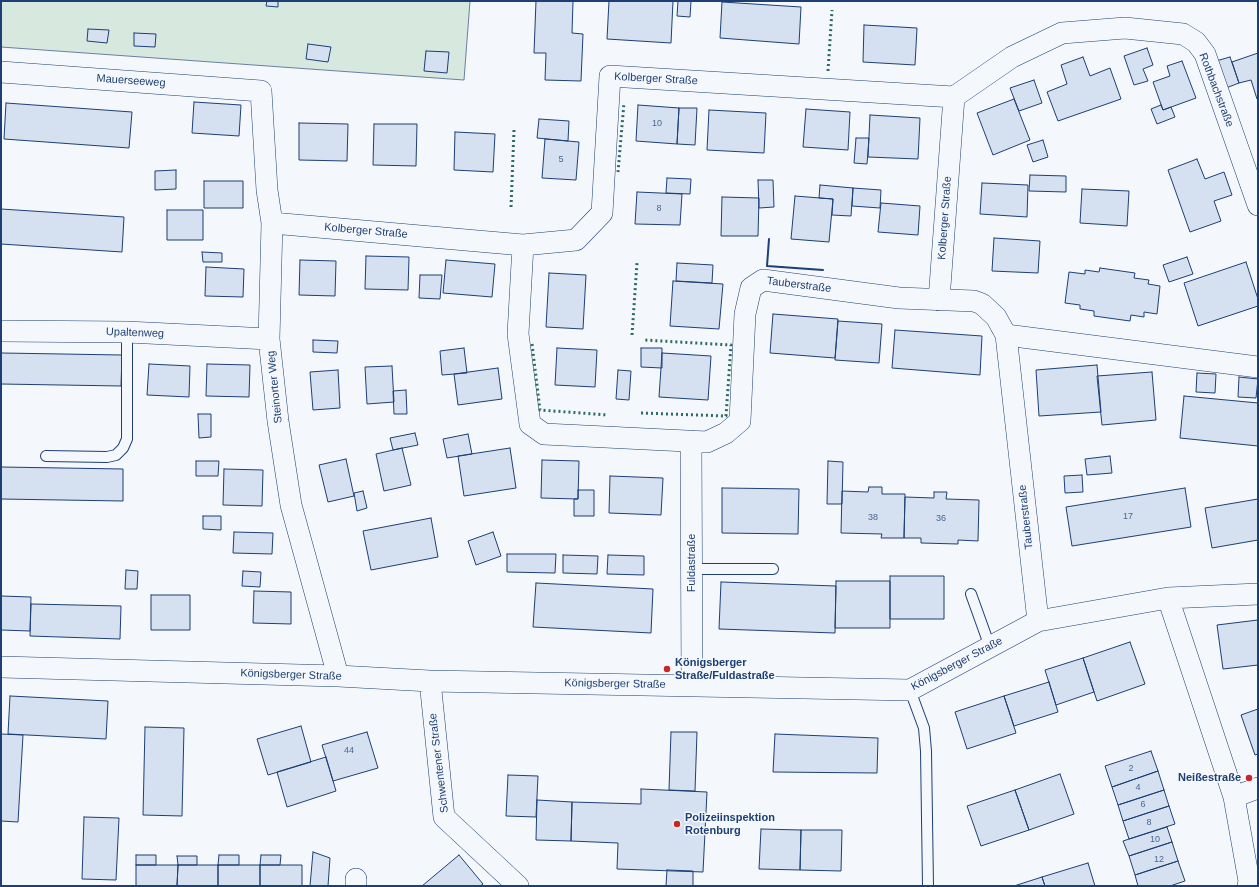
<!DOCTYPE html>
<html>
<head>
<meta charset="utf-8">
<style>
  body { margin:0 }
  #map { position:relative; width:1259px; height:887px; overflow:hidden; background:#f4f7fb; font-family:Arial,sans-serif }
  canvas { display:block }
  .frame { position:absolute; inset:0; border:2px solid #1d3f73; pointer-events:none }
</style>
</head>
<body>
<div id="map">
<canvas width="1259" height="887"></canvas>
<div class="frame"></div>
</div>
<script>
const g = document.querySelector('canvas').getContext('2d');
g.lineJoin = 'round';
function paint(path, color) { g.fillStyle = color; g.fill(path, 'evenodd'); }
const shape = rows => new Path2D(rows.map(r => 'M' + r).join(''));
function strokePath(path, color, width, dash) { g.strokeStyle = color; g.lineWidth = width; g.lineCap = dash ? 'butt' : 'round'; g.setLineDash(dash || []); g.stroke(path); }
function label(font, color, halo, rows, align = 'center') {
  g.font = font + ' Arial,sans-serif'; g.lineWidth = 3; g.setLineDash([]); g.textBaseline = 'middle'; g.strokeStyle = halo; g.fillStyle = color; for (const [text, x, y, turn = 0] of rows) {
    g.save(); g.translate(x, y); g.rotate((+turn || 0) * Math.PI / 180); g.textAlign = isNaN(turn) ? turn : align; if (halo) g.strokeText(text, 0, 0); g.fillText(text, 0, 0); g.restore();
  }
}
const green = shape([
  [1,1,470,1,464,80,1,47,1,1]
]);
paint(green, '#d7e8df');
strokePath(green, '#687fa3', 1);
const building = shape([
  [267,1,278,1,278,7,266,6,267,1],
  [536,1,573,1,572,33,583,34,581,81,545,80,546,53,534,53,536,1],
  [609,1,673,1,671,43,607,39,609,1],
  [678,1,691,1,690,17,677,16,678,1],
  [722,2,801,7,799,44,720,38,722,2],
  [864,25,917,28,915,65,863,62,864,25],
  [88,29,109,30,107,43,87,41,88,29],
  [134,33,156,34,155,47,134,46,134,33],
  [308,44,331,47,328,62,306,59,308,44],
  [1147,48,1153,65,1143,69,1148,81,1134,85,1124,56,1147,48],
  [426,51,449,52,447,73,424,71,426,51],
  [1258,53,1258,99,1257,99,1251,80,1239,83,1232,62,1258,53],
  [1083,57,1090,76,1110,68,1121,99,1058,121,1047,92,1067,84,1061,65,1083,57],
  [1230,57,1239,83,1226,88,1216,61,1230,57],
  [1182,61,1196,98,1163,110,1153,82,1170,76,1167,66,1182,61],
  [1034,80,1042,103,1019,111,1010,88,1034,80],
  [1014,99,1030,140,993,155,977,113,1014,99],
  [194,102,241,105,239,136,192,133,194,102],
  [6,103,132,112,129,148,4,139,6,103],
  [638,105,679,108,677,144,636,141,638,105],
  [1161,105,1163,110,1171,107,1175,117,1157,124,1151,109,1161,105],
  [679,108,697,108,695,145,677,144,679,108],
  [806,109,850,112,848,150,803,147,806,109],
  [709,110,766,113,764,153,707,150,709,110],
  [870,115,920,118,918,159,868,157,870,115],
  [539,119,569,121,568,141,537,138,539,119],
  [299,123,348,124,347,161,299,160,299,123],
  [374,124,417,124,416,166,373,165,374,124],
  [455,132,495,134,493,172,454,170,455,132],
  [856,138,869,138,867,164,854,163,856,138],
  [545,139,579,142,576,180,542,178,545,139],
  [1043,140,1048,157,1033,162,1027,145,1043,140],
  [1197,159,1205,179,1224,172,1232,195,1214,201,1221,221,1190,232,1168,170,1197,159],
  [176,170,176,189,155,190,155,171,176,170],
  [1030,175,1066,176,1066,192,1029,191,1030,175],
  [667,178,691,179,690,194,666,193,667,178],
  [758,180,773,180,774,207,759,208,758,180],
  [204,181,243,181,243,208,204,208,204,181],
  [982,183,1028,185,1027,217,980,214,982,183],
  [820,185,853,188,851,216,832,215,833,199,819,198,820,185],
  [853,188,881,190,880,208,852,206,853,188],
  [1082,189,1129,191,1127,226,1080,223,1082,189],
  [637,192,682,194,680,225,635,224,637,192],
  [795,196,833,199,829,242,791,239,795,196],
  [722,197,759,198,758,236,721,236,722,197],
  [881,203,920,206,918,235,878,232,881,203],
  [1,209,124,217,122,252,1,244,1,209],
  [167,210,203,210,203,240,167,240,167,210],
  [994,238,1040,241,1038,273,992,271,994,238],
  [202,252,222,253,222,262,203,262,202,252],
  [366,256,409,257,408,290,365,289,366,256],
  [1187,257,1193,274,1169,282,1163,265,1187,257],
  [300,260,336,261,335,296,299,295,300,260],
  [446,260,495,264,492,297,443,293,446,260],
  [1246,262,1258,299,1258,306,1198,326,1184,283,1246,262],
  [677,263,713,265,712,283,676,281,677,263],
  [206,267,244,269,243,297,205,296,206,267],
  [1100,268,1135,273,1134,278,1149,280,1148,284,1160,286,1157,314,1144,312,1144,317,1131,315,1130,321,1094,316,1094,311,1080,309,1080,305,1065,303,1069,272,1085,274,1085,270,1099,272,1100,268],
  [549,273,586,275,583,329,546,327,549,273],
  [420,275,442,275,440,299,419,298,420,275],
  [673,281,723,284,719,329,670,326,673,281],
  [773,314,838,319,835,358,770,353,773,314],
  [838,321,882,324,879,363,835,360,838,321],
  [895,330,982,336,980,375,892,368,895,330],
  [313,340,338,341,337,353,313,352,313,340],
  [464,348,467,373,442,375,440,351,464,348],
  [557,348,597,350,595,387,555,385,557,348],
  [641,348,662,348,662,368,641,367,641,348],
  [1,353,122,355,121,386,1,384,1,353],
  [662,353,711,356,708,400,659,397,662,353],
  [149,364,190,366,189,397,147,395,149,364],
  [207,364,250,365,249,397,206,396,207,364],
  [1097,365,1101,412,1039,416,1036,370,1097,365],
  [392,366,394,402,367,404,365,367,392,366],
  [498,368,502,399,458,405,454,374,498,368],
  [338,370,340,408,313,410,310,372,338,370],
  [618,370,631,371,629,400,616,399,618,370],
  [1152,372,1156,420,1102,425,1097,376,1152,372],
  [1197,373,1216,374,1215,393,1196,392,1197,373],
  [1239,377,1258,379,1256,398,1238,397,1239,377],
  [406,390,407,414,394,414,393,391,406,390],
  [1184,396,1258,403,1258,446,1180,438,1184,396],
  [198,414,211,414,211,437,199,438,198,414],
  [415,433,418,445,393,450,390,438,415,433],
  [468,434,472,454,447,458,443,439,468,434],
  [402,448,411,485,384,491,376,454,402,448],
  [510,448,516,488,464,496,458,456,510,448],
  [1110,456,1112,473,1087,475,1085,459,1110,456],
  [346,459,354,496,328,502,319,465,346,459],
  [542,460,579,461,578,499,541,498,542,460],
  [196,461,219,461,218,476,196,476,196,461],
  [828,461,843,462,842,504,827,504,828,461],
  [1,467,123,469,123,501,1,499,1,467],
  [224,469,263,470,262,506,223,505,224,469],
  [1082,475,1083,492,1065,493,1064,476,1082,475],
  [610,476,663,478,661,515,609,513,610,476],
  [869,487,882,487,882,494,905,494,904,538,881,538,882,534,841,533,842,491,868,492,869,487],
  [722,488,799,489,798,534,722,533,722,488],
  [1185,488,1191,527,1072,546,1066,507,1185,488],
  [578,490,594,490,594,516,574,516,574,499,578,499,578,490],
  [363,491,367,508,357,511,354,493,363,491],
  [934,492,947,492,946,499,979,500,978,541,958,540,958,544,921,543,921,538,904,538,905,497,934,498,934,492],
  [1258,499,1258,540,1212,548,1205,508,1258,499],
  [203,516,221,516,221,530,203,529,203,516],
  [431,518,438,557,371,570,363,531,431,518],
  [234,532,273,533,272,554,233,553,234,532],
  [493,532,501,556,476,565,468,541,493,532],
  [507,554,556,554,555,573,507,572,507,554],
  [563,555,598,556,597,574,563,573,563,555],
  [608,555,644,556,644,575,607,574,608,555],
  [126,570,138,571,137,589,125,589,126,570],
  [243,571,261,572,260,587,242,586,243,571],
  [890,576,944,576,944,619,890,619,890,576],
  [836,581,890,581,890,628,835,628,836,581],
  [721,582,836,586,835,633,719,629,721,582],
  [536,583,653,589,651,633,533,627,536,583],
  [254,591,291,592,291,624,253,623,254,591],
  [151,595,190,595,190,630,151,630,151,595],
  [1,596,31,597,30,631,1,630,1,596],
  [31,604,121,606,120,639,30,636,31,604],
  [1258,620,1258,665,1223,669,1217,625,1258,620],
  [1130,642,1145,684,1097,701,1083,658,1130,642],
  [1083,658,1094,692,1056,705,1045,670,1083,658],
  [1049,682,1058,712,1014,726,1004,696,1049,682],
  [10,696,108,701,106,739,8,734,10,696],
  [1004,696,1016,733,967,749,955,712,1004,696],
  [1258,709,1258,754,1255,755,1241,715,1258,709],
  [301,726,311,762,268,775,257,739,301,726],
  [145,727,184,728,182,816,143,815,145,727],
  [367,732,378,768,333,781,322,745,367,732],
  [671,732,697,732,695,791,669,790,671,732],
  [1,734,23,735,18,822,1,821,1,734],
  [775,734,878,738,877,773,773,772,775,734],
  [1151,751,1158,771,1112,787,1105,766,1151,751],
  [326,757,336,791,287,807,277,772,326,757],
  [1158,771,1164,790,1118,805,1112,787,1158,771],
  [1060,774,1074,814,1029,830,1015,790,1060,774],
  [508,775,538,776,536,817,506,816,508,775],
  [641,789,707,792,703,872,617,869,618,843,571,841,572,802,641,804,641,789],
  [1015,790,1029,830,981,846,967,806,1015,790],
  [1164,790,1169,806,1123,821,1118,805,1164,790],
  [537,800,572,802,571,841,536,840,537,800],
  [1169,806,1175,824,1129,839,1123,821,1169,806],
  [84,817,119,818,116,880,82,879,84,817],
  [1167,827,1172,842,1129,856,1123,841,1167,827],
  [761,829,801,830,800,870,759,869,761,829],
  [801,830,842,830,841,871,800,870,801,830],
  [1172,842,1178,861,1135,875,1129,856,1172,842],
  [313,852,330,858,328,886,310,886,313,852],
  [136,855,156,855,156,865,136,865,136,855],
  [219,855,239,855,239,865,218,865,219,855],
  [261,855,281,855,280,865,260,865,261,855],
  [459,855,483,884,480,886,422,886,459,855],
  [177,856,197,856,197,865,178,865,177,856],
  [1178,861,1185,881,1170,886,1138,886,1135,875,1178,861],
  [1088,863,1095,886,1045,886,1042,877,1088,863],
  [136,865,178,865,177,886,136,886,136,865],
  [178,865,218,865,218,886,177,886,178,865],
  [218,865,260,865,260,886,218,886,218,865],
  [260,865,302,865,302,886,260,886,260,865],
  [667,870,693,871,693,886,666,886,667,870],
  [1042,877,1045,886,1014,886,1042,877]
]);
paint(building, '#d5e0f0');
strokePath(building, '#1d3f73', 1);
const lane = shape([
  [46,456,107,457,116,455,123,448,127,439,127,332],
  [691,569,773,569],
  [971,594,990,647],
  [910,690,924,728,926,751,928,886]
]);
const street = shape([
  [1,72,261,91,267,190,272,223,269,339,278,421,291,505,338,676],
  [954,97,1012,57,1062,33,1125,28,1183,34,1196,42,1205,54,1258,205],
  [272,223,523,245,576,240,602,213,610,76,954,97,939,300],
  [523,245,518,334,530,424,544,434,707,442,726,433,740,421,745,314,751,288,763,280,899,298,974,301,982,304,996,317,1006,335,1038,621],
  [1,331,127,332,269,339],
  [1006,335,1258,367],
  [691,441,692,685],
  [1168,598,1234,797,1249,881,1248,886],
  [1,667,338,676,430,681,910,690,1038,621,1168,598,1258,594],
  [430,681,444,817,518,886],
  [1234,797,1258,788],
  [356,886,356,879]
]);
strokePath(lane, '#1d3f73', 12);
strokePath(street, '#1d3f73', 22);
strokePath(lane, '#f4f7fb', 10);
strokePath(street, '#f4f7fb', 21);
strokePath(shape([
  [828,71,832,10],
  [618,172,624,103],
  [511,207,514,130],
  [632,335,637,263],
  [532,344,540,410,608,415],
  [641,413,726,416,731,345,644,340]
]), '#2c6c60', 3, [2, 3]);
strokePath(shape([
  [769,239,767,266,823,270]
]), '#1d3f73', 2);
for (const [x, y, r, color] of [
  [667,669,4,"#c62828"],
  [1249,778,4,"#c62828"],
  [677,824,4,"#c62828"]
]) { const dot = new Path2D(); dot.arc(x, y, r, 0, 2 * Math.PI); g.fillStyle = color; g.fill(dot); strokePath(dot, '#f4f7fb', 1.5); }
label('9px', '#4b6792', null, [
  ["10",657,124],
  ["5",561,160],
  ["8",659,209],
  ["17",1128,517],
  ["38",873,518],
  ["36",941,519],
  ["44",349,751],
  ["2",1131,769],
  ["4",1138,788],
  ["6",1143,805],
  ["8",1149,823],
  ["10",1155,840],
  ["12",1159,860]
]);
label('11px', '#1d3f73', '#f4f7fb', [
  ["Kolberger Straße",656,79,3],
  ["Mauerseeweg",131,81,4],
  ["Rothbachstraße",1216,90,69],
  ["Kolberger Straße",945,218,-86],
  ["Kolberger Straße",366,231,5],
  ["Tauberstraße",799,285,7],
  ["Upaltenweg",135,333,2],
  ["Steinorter Weg",275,387,-96],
  ["Tauberstraße",1026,517,-96],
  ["Fuldastraße",692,563,-90],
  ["Königsberger Straße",957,664,-28],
  ["Königsberger Straße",291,675,2],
  ["Königsberger Straße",615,684,1],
  ["Schwentener Straße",439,763,-97]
]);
label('bold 11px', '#1d3f73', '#f4f7fb', [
  ["Königsberger",675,663],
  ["Straße/Fuldastraße",675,676],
  ["Neißestraße",1241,778,"right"],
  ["Polizeiinspektion",685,818],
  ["Rotenburg",685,831]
], 'left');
</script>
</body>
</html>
